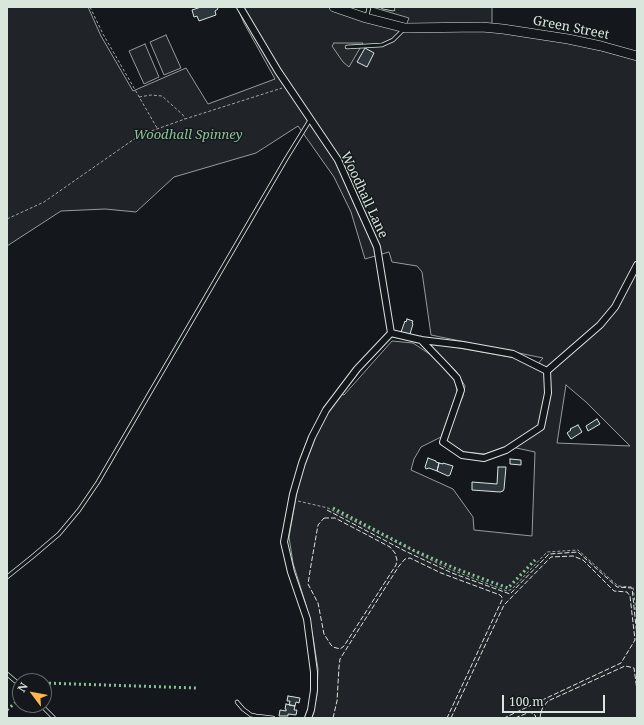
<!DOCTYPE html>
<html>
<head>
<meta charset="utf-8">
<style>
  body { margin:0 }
  #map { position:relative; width:644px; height:725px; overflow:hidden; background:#14181c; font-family:"Noto Serif",serif }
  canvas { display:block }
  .frame { position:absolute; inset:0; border:8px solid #d8e6dc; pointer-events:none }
  .north { position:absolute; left:12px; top:673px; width:40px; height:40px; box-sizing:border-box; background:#14181c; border:1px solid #626a69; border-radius:50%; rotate:302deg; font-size:11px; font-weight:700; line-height:16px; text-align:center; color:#d8e6dc }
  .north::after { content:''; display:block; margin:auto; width:14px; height:18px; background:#ffb74d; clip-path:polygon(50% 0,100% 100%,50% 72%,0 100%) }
  .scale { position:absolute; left:502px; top:695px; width:103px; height:18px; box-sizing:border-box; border:2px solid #d8e6dc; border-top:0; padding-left:5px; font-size:12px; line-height:14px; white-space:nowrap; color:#d8e6dc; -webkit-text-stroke:3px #14181c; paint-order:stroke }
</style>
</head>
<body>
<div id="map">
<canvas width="644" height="725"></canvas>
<div class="frame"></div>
<div class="north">N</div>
<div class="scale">100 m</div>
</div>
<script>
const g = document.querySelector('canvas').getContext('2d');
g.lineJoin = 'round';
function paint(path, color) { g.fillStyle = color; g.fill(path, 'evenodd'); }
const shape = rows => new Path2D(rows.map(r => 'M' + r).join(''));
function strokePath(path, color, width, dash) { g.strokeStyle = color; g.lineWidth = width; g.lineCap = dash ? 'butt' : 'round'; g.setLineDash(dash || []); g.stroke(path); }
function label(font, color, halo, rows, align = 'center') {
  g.font = font + ' "Noto Serif",serif'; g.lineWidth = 3; g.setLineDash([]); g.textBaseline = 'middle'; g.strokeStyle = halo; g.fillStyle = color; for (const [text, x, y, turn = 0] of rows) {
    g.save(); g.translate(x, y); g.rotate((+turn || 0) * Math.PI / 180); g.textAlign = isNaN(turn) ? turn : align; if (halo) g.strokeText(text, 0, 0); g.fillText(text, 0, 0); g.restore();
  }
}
const green = shape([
  [7,7,88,7,101,36,133,91,186,68,208,104,275,79,244,23,238,9,240,7,327,7,400,29,481,29,549,39,585,46,637,60,637,718,312,718,317,695,318,669,313,637,306,605,293,563,289,537,296,497,300,478,314,439,326,415,341,394,344,395,392,341,413,343,434,357,455,379,457,392,441,437,421,447,414,459,411,470,453,489,473,517,474,530,532,536,535,452,507,446,485,454,464,452,445,440,463,396,465,386,456,371,425,342,516,358,535,367,543,358,431,335,422,272,417,266,392,262,389,252,365,259,351,212,334,177,298,126,256,153,174,177,136,212,105,209,61,211,7,246,7,7],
  [566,385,586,402,630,446,557,443,566,385],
  [372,7,492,7,492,28,405,28,409,18,372,7],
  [166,35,181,68,164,75,150,42,166,35],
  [145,44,159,77,144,84,129,51,145,44]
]);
paint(green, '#202428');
strokePath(green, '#939e99', 1);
const parking = shape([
  [334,43,363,43,349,67,343,62,332,46,334,43]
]);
paint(parking, '#24282b');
strokePath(parking, '#939e99', 1);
const building = shape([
  [201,7,217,7,218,9,215,11,216,15,199,21,197,16,194,17,192,10,201,7],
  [365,48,374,53,367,67,357,62,365,48],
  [407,319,413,321,412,323,413,324,410,334,401,332,405,321,406,322,407,319],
  [597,419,600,424,588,431,586,426,597,419],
  [578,425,582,432,571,439,567,433,571,430,570,429,578,425],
  [428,458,436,461,436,462,439,463,437,471,429,468,426,469,425,467,428,458],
  [510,459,521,460,521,465,510,464,510,459],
  [439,463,443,464,443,463,453,466,450,475,448,476,437,471,439,463],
  [498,467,506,467,504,489,503,491,500,492,472,490,472,482,497,484,498,467],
  [288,696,300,698,299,703,296,702,295,706,289,705,290,701,287,701,288,696],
  [286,704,295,706,294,710,297,710,296,715,288,714,288,716,279,716,280,710,286,711,286,709,285,709,286,704]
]);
paint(building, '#2c363c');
strokePath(building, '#d8e6dc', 1);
const lane = shape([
  [383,7,393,9],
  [367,16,369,7],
  [347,47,382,45,393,40,404,29],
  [7,577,32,557,59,534,79,510,98,482,286,159,310,120],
  [7,674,20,685],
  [237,702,243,709,251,715,256,716,273,718],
  [41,705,54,718]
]);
const street = shape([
  [240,7,278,71,338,160,377,247,391,333,357,369,326,410,312,437,302,463,293,494,284,542,291,572,307,619,314,672,314,690,311,710,308,718],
  [391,333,421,340,463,345,513,354,547,371],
  [421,340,446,366,457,378,461,390,443,442,462,455,484,458,506,450,541,427,548,393,547,371,600,325,615,307,637,265]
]);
const secondary = shape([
  [334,7,366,18,405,28,482,27,503,29,568,39,601,46,637,56]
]);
strokePath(lane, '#d8e6dc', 4.5);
strokePath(street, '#d8e6dc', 8);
strokePath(secondary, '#d8e6dc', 10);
strokePath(shape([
  [90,7,103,34,157,128],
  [139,97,151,95,162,96,183,115,185,119],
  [7,219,44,202,140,135,185,119,282,88],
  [298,501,328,508,449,569,507,591,512,589,547,552,578,550,618,586,633,587,637,618]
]), '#9da8a2', 1, [3, 2]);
strokePath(lane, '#14181c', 3);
strokePath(street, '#14181c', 6);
strokePath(secondary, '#14181c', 9);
strokePath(shape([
  [333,508,413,550,454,568,508,588,535,560],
  [44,683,196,688],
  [7,710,16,702]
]), '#8ac095', 3, [2, 3]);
strokePath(shape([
  [327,510,405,551,452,573,510,594,549,554,578,552,617,587,632,588,637,636],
  [324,518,335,518,390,547,395,553,397,560,396,565,344,646,340,649,333,647,331,645,324,634,318,603,308,584,311,565,318,525,324,518],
  [333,718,337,701,339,667,340,659,399,566,405,559,410,558,441,573,500,595,502,597,502,600,447,718],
  [451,718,504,605,551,557,573,556,583,560,614,591,627,592,630,596,635,640,621,663,504,718],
  [515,718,530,712,535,715,536,718],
  [540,718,541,712,543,707,548,701,625,666,630,667,634,668,637,690]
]), '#d8e6dc', 1, [5, 2]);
label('13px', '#d8e6dc', '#14181c', [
  ["Green Street",571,28,11],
  ["Woodhall Lane",364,195,65]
]);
label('italic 13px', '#8ac095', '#14181c', [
  ["Woodhall Spinney",188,135]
]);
</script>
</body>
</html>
